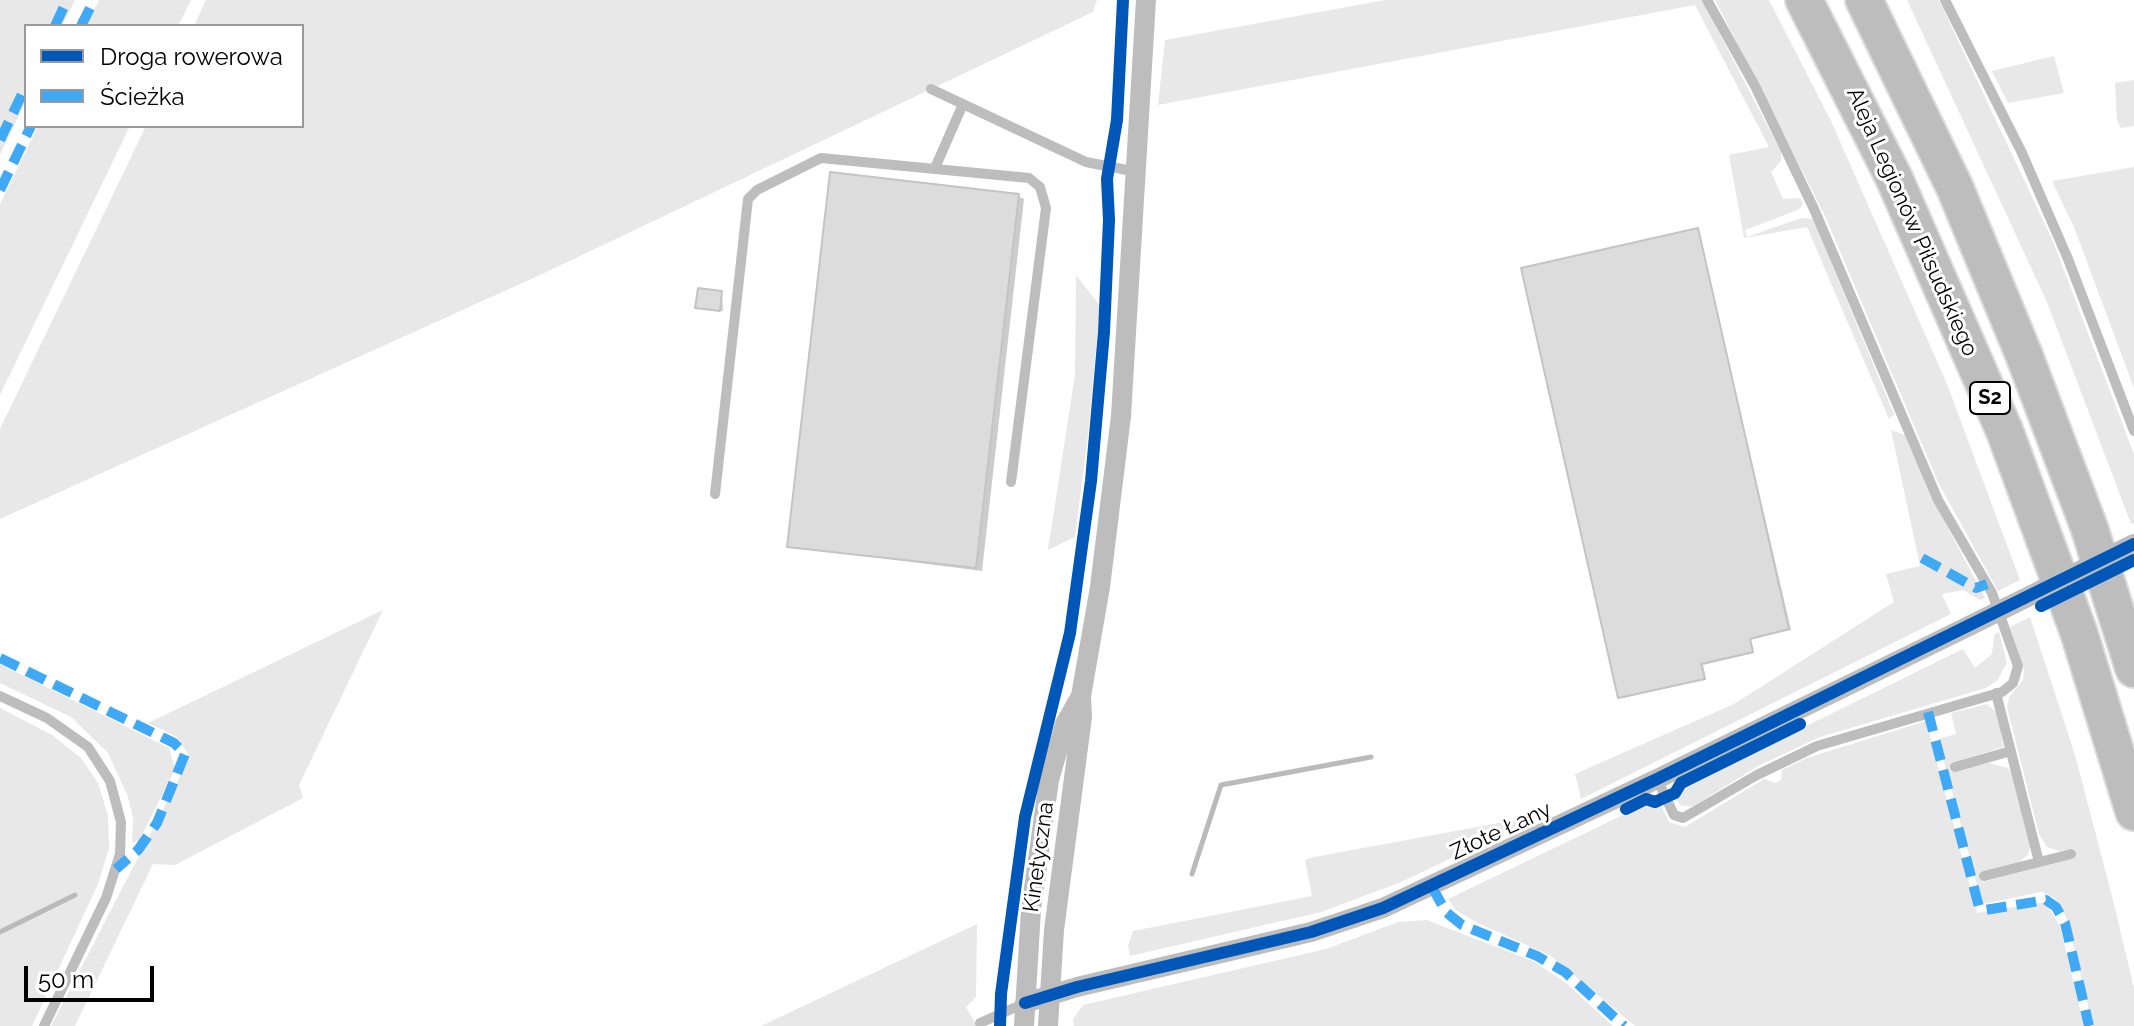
<!DOCTYPE html>
<html>
<head>
<meta charset="utf-8">
<style>
  body { margin:0 }
  #map { position:relative; width:2134px; height:1026px; overflow:hidden; background:#fff; font-family:Raleway,sans-serif }
  canvas { display:block }
  .legend { position:absolute; left:24px; top:24px; width:280px; height:104px; box-sizing:border-box; background:#fff; border:2px solid #999; margin:0; padding:10px 14px; list-style:none; font-size:24px; color:#000 }
  .legend li { display:flex; align-items:center; gap:16px; height:40px }
  .legend b { width:40px; border:2px solid #999 }
  .scale { position:absolute; left:24px; top:966px; width:130px; height:36px; box-sizing:border-box; border:4px solid #000; border-top:0; padding-left:10px; font-size:24px; line-height:28px; white-space:nowrap; color:#000; -webkit-text-stroke:6px #fff; paint-order:stroke }
</style>
</head>
<body>
<div id="map">
<canvas width="2134" height="1026"></canvas>
<ul class="legend">
<li><b style="height:10px;background:#0057b8"></b>Droga rowerowa</li>
<li><b style="height:10px;background:#3fa9f5"></b>Ścieżka</li>
</ul>
<div class="scale">50 m</div>
</div>
<script>
const g = document.querySelector('canvas').getContext('2d');
g.lineJoin = 'round';
function paint(path, color) { g.fillStyle = color; g.fill(path, 'evenodd'); }
const shape = rows => new Path2D(rows.map(r => 'M' + r).join(''));
function strokePath(path, color, width, dash) { g.strokeStyle = color; g.lineWidth = width; g.lineCap = dash ? 'butt' : 'round'; g.setLineDash(dash || []); g.stroke(path); }
function label(font, color, halo, rows, align = 'center') {
  g.font = font + ' Raleway,sans-serif'; g.lineWidth = 6; g.setLineDash([]); g.textBaseline = 'middle'; g.strokeStyle = halo; g.fillStyle = color; for (const [text, x, y, turn = 0] of rows) {
    g.save(); g.translate(x, y); g.rotate((+turn || 0) * Math.PI / 180); g.textAlign = isNaN(turn) ? turn : align; if (halo) g.strokeText(text, 0, 0); g.fillText(text, 0, 0); g.restore();
  }
}
paint(shape([
  [0,0,75,0,62,26,26,26,26,101,0,155],
  [99,0,191,0,178,26,86,26],
  [206,0,1097,0,1093,12,540,275,0,519,0,429,146,126,302,126,302,26,194,26],
  [1385,0,1702,0,1781,152,1781,161,1771,172,1783,199,1800,198,1803,203,1800,209,1745,230,1747,237,1801,218,1813,219,1894,414,1889,419,1807,227,1744,238,1729,155,1769,147,1695,5,1158,105,1165,40],
  [1715,0,1769,0,1831,121,1947,384,2020,580,1998,591,1938,482,1825,216],
  [1907,0,1939,0,2052,239,2134,454,2134,523,2131,524,2047,302],
  [2054,56,2064,93,2008,103,1992,71],
  [2134,80,2134,126,2121,128,2117,120,2115,83],
  [38,126,130,126,0,395,0,204],
  [2134,167,2134,388,2074,227,2052,181],
  [1076,275,1100,306,1088,435,1075,537,1048,550,1075,374],
  [1891,430,1905,435,1934,502,1985,598,1980,600,1963,590,1942,594,1951,614,1581,799,1575,774,1734,704,1894,602,1886,574,1920,566],
  [383,610,299,785,303,798,175,865,153,864,75,1026,51,1026,187,763,188,754,177,737,148,723],
  [2030,617,2075,755,2112,896,2134,988,2134,1026,2093,1026,2067,919,2056,899,2042,892,1982,904,1938,739,1956,734,1951,713,1987,704,1998,714,2003,747,1952,763,1952,771,1989,763,2008,768,2015,778,2032,841,2028,854,2019,863,1980,872,1982,882,2075,857,2073,849,2059,851,2047,847,2039,834,2007,707,2009,697,2023,680,2024,669,2010,627],
  [1999,632,2007,663,1997,681,1986,688,1820,737,1760,765,1693,806,1682,806,1675,799,1682,787,1963,649,1975,668,1992,654,1994,635],
  [0,664,169,748,175,769,139,841,132,843,133,818,128,797,108,753,71,717,0,683],
  [0,708,52,735,81,758,98,783,108,816,109,848,98,884,32,1026,0,1026],
  [1926,721,1977,913,2045,902,2060,926,2084,1026,1635,1026,1551,956,1476,922,1456,910,1448,899,1648,803,1655,808,1661,805,1669,822,1685,827,1764,779,1776,783,1781,780,1782,770,1807,758],
  [1542,815,1401,882,1321,912,1130,956,1128,946,1133,931,1312,896,1305,860,1309,858],
  [1427,920,1535,962,1566,983,1613,1026,1074,1026,1073,1019,1083,1005,1326,949,1398,922],
  [977,924,976,997,966,1007,977,1026,761,1026]
]), '#e8e8e8');
paint(shape([
  [1018,196,1024,199,982,571,789,546],
  [1698,230,1791,630,1751,639,1754,653,1703,665,1706,679,1623,698],
  [722,293,723,311,697,307]
]), '#0003');
strokePath(shape([
  [1192,874,1221,785,1371,757],
  [0,932,75,895]
]), '#bababa', 5);
const building = shape([
  [830,172,1019,194,976,568,787,547,830,172],
  [1698,228,1789,629,1750,639,1753,652,1701,664,1705,679,1618,698,1521,268,1698,228],
  [698,288,722,291,720,311,695,308,698,288]
]);
paint(building, '#dcdcdc');
strokePath(building, '#c4c4c4', 2);
const motorway = shape([
  [1804,0,1894,178,2005,432,2079,633,2134,812],
  [1864,0,1955,188,2024,355,2089,527,2134,669]
]);
strokePath(motorway, '#dbdbdb', 40);
strokePath(shape([
  [1945,0,2022,153,2068,259,2134,431],
  [931,89,1086,162,1137,172],
  [935,168,963,104],
  [715,494,748,199,757,190,821,158,1029,178,1040,187,1046,208,1011,482],
  [1996,693,2039,862],
  [0,696,47,718,88,747,110,781,121,822,120,854,106,898,44,1026],
  [1955,767,2011,751],
  [1657,779,1674,815,1683,818,1757,775,1817,746,2002,692,2013,683,2018,666,1992,593,1938,500,1814,209,1755,86,1707,0],
  [1984,876,2071,854],
  [980,1023,1025,1003]
]), '#bdbdbd', 10);
strokePath(shape([
  [1025,1003,1077,987,1311,932,1383,908,1657,779,1969,626],
  [1024,1026,1031,910,1049,780,1065,724,1081,696],
  [1048,1026,1054,930,1082,717,1081,696,1100,587,1121,416,1146,0]
]), '#bdbdbd', 20);
strokePath(motorway, '#bdbdbd', 36);
strokePath(shape([
  [1969,626,2134,544]
]), '#bdbdbd', 20);
strokePath(shape([
  [55,26,67,0],
  [81,26,94,0],
  [0,140,26,86],
  [0,190,31,126],
  [1922,558,1976,588,1987,584],
  [0,658,174,743,185,754,157,823,138,850,116,869],
  [1928,712,1979,907,1985,910,2046,900,2056,907,2065,923,2089,1026],
  [1432,887,1446,912,1462,925,1537,956,1565,972,1624,1026]
]), '#3fa9f5', 10, [20, 10]);
strokePath(shape([
  [2041,606,2134,560],
  [1626,809,1646,799,1655,802,1666,797,1675,793,1681,783,1800,724],
  [1025,1003,1077,987,1311,932,1383,908,1657,779,2134,544],
  [1000,1026,1001,994,1025,817,1070,633,1091,481,1104,332,1109,220,1107,179,1117,120,1123,0]
]), '#0057b8', 12);
for (const [x, y, w] of [
  [1990,398,40]
]) { const box = new Path2D(); box.roundRect(x - w / 2, y - 16, w, 32, 6); g.fillStyle = '#fff'; g.fill(box); strokePath(box, '#000', 2); }
label('bold 20px', '#000', null, [
  ["S2",1990,398]
]);
label('22px', '#000', '#fff', [
  ["Aleja Legionów Piłsudskiego",1912,222,66],
  ["Złote Łany",1501,831,-25],
  ["Kinetyczna",1039,857,-82]
]);
</script>
</body>
</html>
